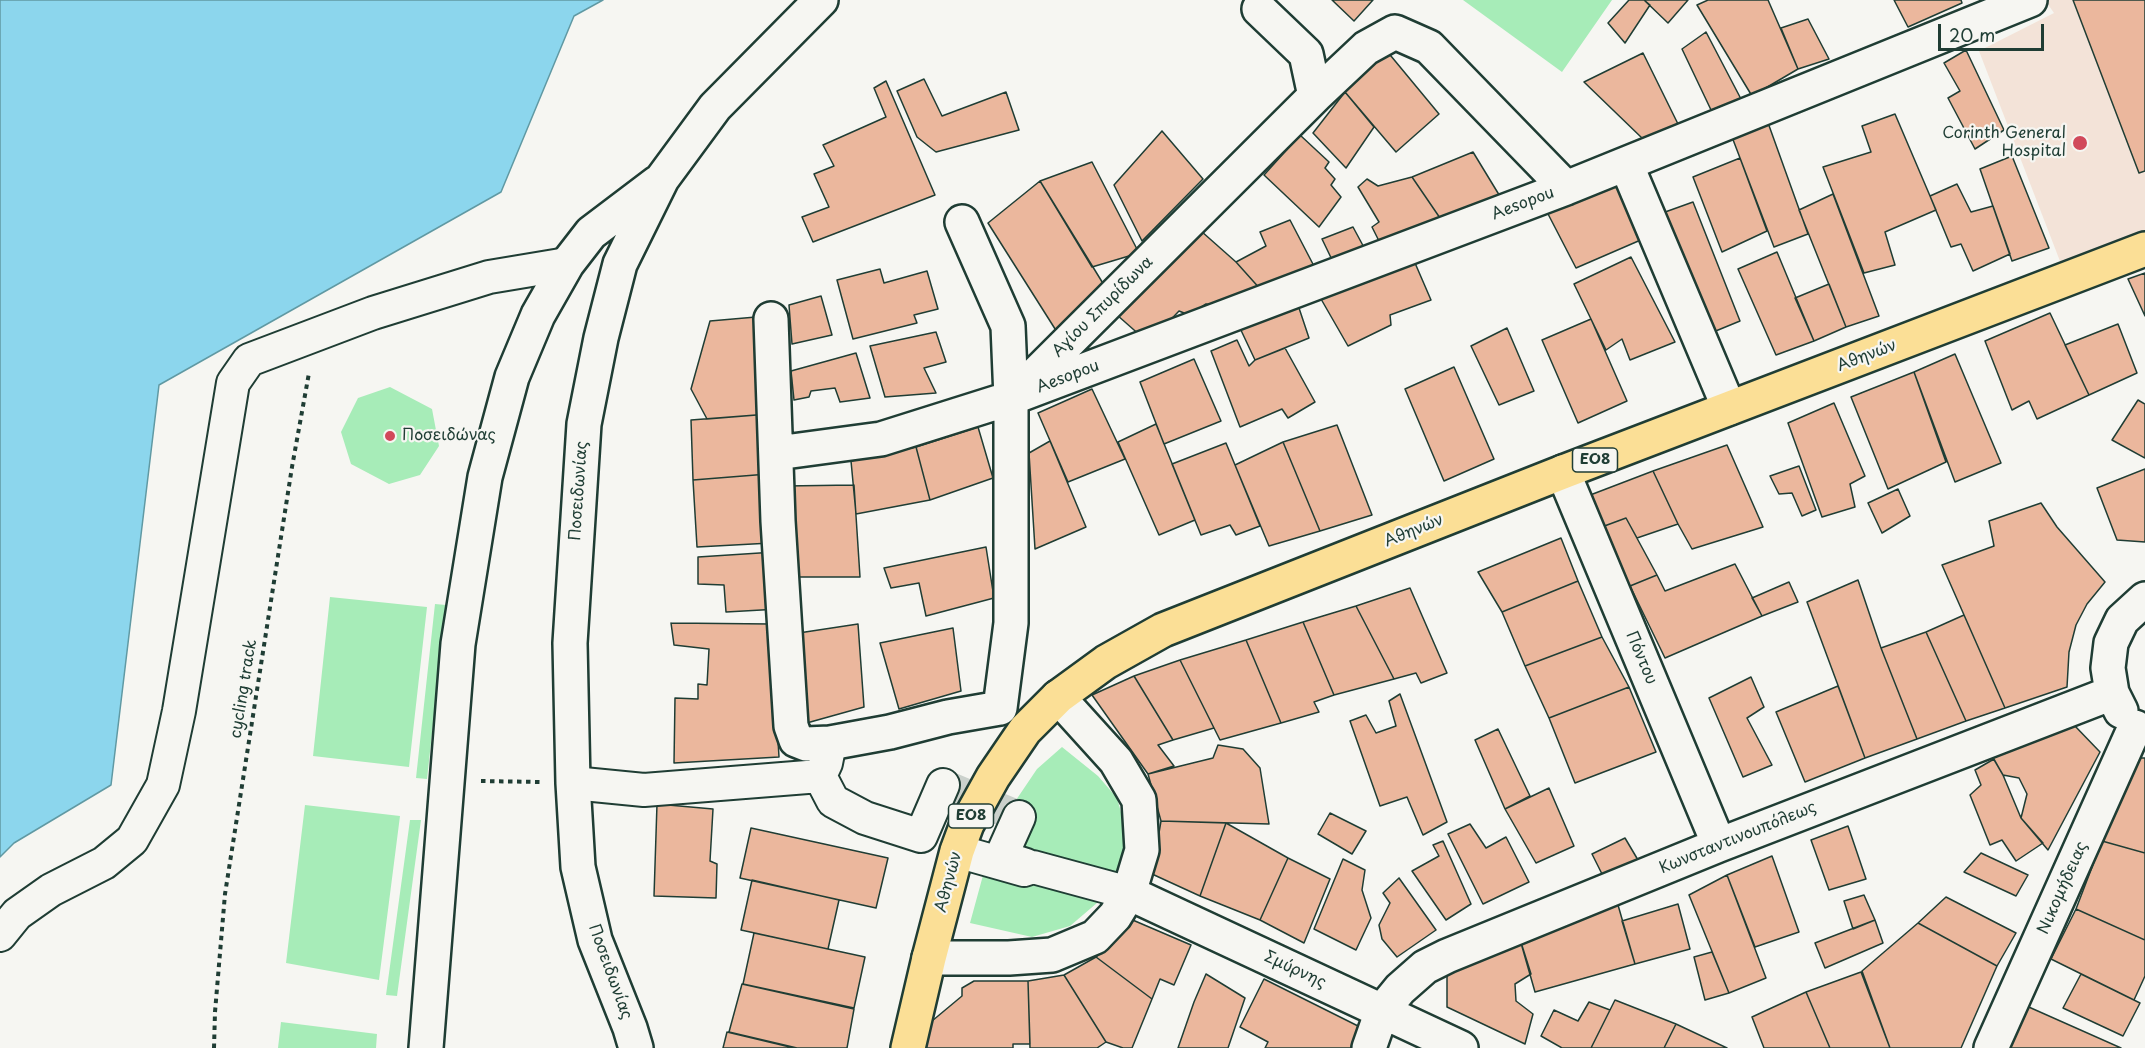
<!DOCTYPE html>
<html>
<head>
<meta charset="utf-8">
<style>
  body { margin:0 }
  #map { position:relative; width:2145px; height:1048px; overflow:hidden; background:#f6f6f2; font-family:"Playpen Sans",sans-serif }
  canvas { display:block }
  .scale { position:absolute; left:1938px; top:24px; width:106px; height:27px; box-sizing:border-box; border:3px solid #1f3d34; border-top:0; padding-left:8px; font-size:18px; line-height:21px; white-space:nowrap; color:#1f3d34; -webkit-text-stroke:4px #f6f6f2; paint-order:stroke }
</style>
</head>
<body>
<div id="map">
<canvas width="2145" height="1048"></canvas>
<div class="scale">20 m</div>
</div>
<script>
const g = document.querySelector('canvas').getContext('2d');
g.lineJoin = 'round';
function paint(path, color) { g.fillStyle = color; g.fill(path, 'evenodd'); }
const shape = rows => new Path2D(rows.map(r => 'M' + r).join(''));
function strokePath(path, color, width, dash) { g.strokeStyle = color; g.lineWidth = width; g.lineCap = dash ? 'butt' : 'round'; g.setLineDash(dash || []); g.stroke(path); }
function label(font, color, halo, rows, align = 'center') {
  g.font = font + ' "Playpen Sans",sans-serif'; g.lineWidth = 4.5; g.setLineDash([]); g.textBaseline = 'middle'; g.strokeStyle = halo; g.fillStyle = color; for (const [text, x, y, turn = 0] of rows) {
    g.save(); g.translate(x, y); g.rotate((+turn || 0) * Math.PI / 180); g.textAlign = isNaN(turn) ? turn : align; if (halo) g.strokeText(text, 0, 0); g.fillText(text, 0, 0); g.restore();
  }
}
paint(shape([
  [2045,0,2145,0,2145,236,2063,269,1979,51,2054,13]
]), '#f3e3d8');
paint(shape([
  [1463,0,1612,0,1562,72],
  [390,387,432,409,439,446,420,475,389,484,351,464,341,432,358,398],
  [330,597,427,607,409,767,313,756],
  [435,604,446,605,427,779,416,778],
  [1062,747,1098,776,1117,798,1124,823,1124,858,1104,897,1070,926,1032,937,970,923,985,868,1012,806,1037,769],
  [305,805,400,816,379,980,286,963],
  [410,820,421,820,397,996,386,995],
  [281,1022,377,1034,376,1048,278,1048]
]), '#a7ecb8');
const water = shape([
  [0,0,603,0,574,16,501,192,159,385,111,785,14,843,0,857,0,0]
]);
paint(water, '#8cd6ed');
strokePath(water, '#6099a3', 1.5);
const building = shape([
  [1332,0,1373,0,1354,21,1332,0],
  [1629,0,1644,0,1650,5,1625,43,1608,23,1629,0],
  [1644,0,1688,0,1668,23,1644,0],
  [1708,0,1768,0,1798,69,1752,96,1697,5,1708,0],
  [1894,0,1961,0,1962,3,1908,27,1894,0],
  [2073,0,2145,0,2145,171,2139,173,2073,0],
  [1808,19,1829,59,1798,69,1781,28,1808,19],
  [1706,32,1741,99,1712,112,1682,49,1706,32],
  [1386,50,1439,114,1396,152,1345,92,1386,50],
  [1966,50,2004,130,1975,149,1948,98,1960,91,1944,63,1966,50],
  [1643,53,1678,124,1643,139,1584,82,1643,53],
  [924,79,942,116,1006,92,1019,130,936,152,917,137,897,91,924,79],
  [886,81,935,195,813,242,802,217,829,207,814,174,834,166,823,145,886,117,874,88,886,81],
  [1345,92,1374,127,1346,168,1313,133,1345,92],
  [1895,114,1936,210,1885,232,1895,265,1864,273,1823,167,1871,152,1862,126,1895,114],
  [1767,120,1808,234,1774,247,1732,137,1767,120],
  [1162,131,1203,179,1142,241,1114,185,1162,131],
  [1300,135,1329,162,1325,168,1335,179,1331,185,1341,197,1319,227,1264,175,1300,135],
  [1473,152,1501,198,1440,218,1412,177,1473,152],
  [2012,156,2049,248,2012,261,1980,169,2012,156],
  [1740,158,1767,231,1722,252,1693,177,1740,158],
  [1092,162,1139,253,1092,267,1040,181,1092,162],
  [1412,177,1440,218,1381,245,1372,227,1379,222,1358,187,1367,179,1378,186,1412,177],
  [1619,178,1643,239,1576,268,1547,212,1619,178],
  [1040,181,1104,285,1057,332,988,223,1040,181],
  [1957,184,1971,212,1993,206,2010,254,1973,271,1961,244,1951,247,1930,196,1957,184],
  [1833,194,1879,316,1846,327,1799,210,1833,194],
  [1693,202,1740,321,1706,335,1654,216,1693,202],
  [1290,220,1315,268,1262,291,1236,262,1266,246,1260,232,1290,220],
  [1353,227,1367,253,1335,266,1322,239,1353,227],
  [1201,231,1236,262,1262,291,1224,307,1206,304,1189,315,1179,311,1159,332,1142,337,1117,315,1201,231],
  [1777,252,1814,341,1776,355,1738,269,1777,252],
  [1631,257,1675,342,1630,360,1622,339,1606,350,1574,284,1631,257],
  [1415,263,1431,300,1390,315,1391,325,1348,346,1321,299,1415,263],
  [880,269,884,283,927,271,938,309,914,315,917,323,853,339,837,280,880,269],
  [2145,273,2145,316,2128,279,2145,273],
  [1829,284,1846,327,1814,341,1795,298,1829,284],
  [821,296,832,335,792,344,789,305,821,296],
  [1298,305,1309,338,1255,360,1239,326,1298,305],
  [2050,313,2089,395,2037,419,2029,401,2012,410,1985,341,2050,313],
  [756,317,769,414,707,419,691,389,710,321,756,317],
  [1591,319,1627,401,1578,423,1542,340,1591,319],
  [2118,324,2137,373,2089,395,2065,345,2118,324],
  [1507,328,1534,391,1499,405,1471,346,1507,328],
  [936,332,946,362,924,368,936,393,885,397,870,346,936,332],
  [1237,340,1249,366,1255,360,1285,348,1315,402,1288,418,1282,409,1240,427,1211,351,1237,340],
  [856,353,870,398,840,402,835,388,811,391,809,397,794,400,791,371,856,353],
  [1955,354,2001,463,1955,482,1914,372,1955,354],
  [1194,359,1221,421,1164,444,1140,382,1194,359],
  [1454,367,1494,459,1444,481,1405,389,1454,367],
  [1914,372,1946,462,1888,489,1851,397,1914,372],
  [1092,389,1125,459,1068,482,1038,413,1092,389],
  [2138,400,2145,404,2145,458,2112,440,2138,400],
  [1834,403,1865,476,1850,484,1855,507,1822,517,1788,423,1834,403],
  [769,414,768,474,693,480,691,420,769,414],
  [1156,424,1195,520,1159,535,1118,442,1156,424],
  [1337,425,1372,515,1320,531,1283,442,1337,425],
  [978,427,993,478,930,500,916,447,978,427],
  [1050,441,1086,527,1035,549,1029,453,1050,441],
  [1283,442,1320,531,1269,546,1235,465,1283,442],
  [1226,443,1260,526,1236,535,1230,525,1201,535,1172,464,1226,443],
  [1727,445,1763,527,1692,549,1678,524,1653,471,1727,445],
  [916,447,930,500,856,514,851,461,916,447],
  [1799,466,1816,510,1802,516,1792,493,1779,494,1770,476,1799,466],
  [2145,469,2145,542,2117,540,2097,488,2145,469],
  [1653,471,1678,524,1637,538,1626,518,1599,528,1585,497,1653,471],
  [768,474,771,543,697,547,693,480,768,474],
  [854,485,860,577,793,577,785,486,854,485],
  [1898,489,1910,516,1882,533,1868,503,1898,489],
  [2041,503,2057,527,2105,582,2087,604,2076,625,2069,652,2067,687,2005,708,1942,565,1994,546,1989,521,2041,503],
  [1626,518,1657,575,1630,586,1599,528,1626,518],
  [1561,538,1578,581,1502,612,1478,572,1561,538],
  [986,547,994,598,926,616,919,583,891,588,884,568,986,547],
  [775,552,779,609,726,612,724,585,698,584,698,557,775,552],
  [1735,564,1762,616,1665,658,1630,586,1657,575,1665,591,1735,564],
  [1858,580,1881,648,1917,739,1865,758,1807,602,1858,580],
  [1578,581,1602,637,1525,666,1502,612,1578,581],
  [1789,582,1798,602,1762,616,1752,598,1789,582],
  [1410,588,1447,673,1421,683,1416,673,1394,679,1356,606,1410,588],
  [1356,606,1394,679,1334,695,1303,622,1356,606],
  [1964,615,2005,708,1966,721,1926,632,1964,615],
  [1303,622,1334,695,1314,702,1319,712,1281,723,1246,640,1303,622],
  [671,623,771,624,779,757,674,763,675,698,698,699,698,684,707,685,709,649,674,645,671,623],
  [858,624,864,707,796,726,792,634,858,624],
  [953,628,961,691,899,709,880,643,953,628],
  [1926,632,1966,721,1917,739,1881,648,1926,632],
  [1602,637,1629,687,1549,718,1525,666,1602,637],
  [1246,640,1281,723,1220,740,1180,660,1246,640],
  [1180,660,1214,728,1173,740,1134,676,1180,660],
  [1134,676,1173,740,1158,745,1174,766,1148,774,1092,695,1134,676],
  [1751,677,1764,707,1747,718,1772,765,1743,777,1709,698,1751,677],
  [1838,686,1865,758,1805,782,1776,712,1838,686],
  [1629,687,1656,752,1575,783,1549,718,1629,687],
  [1400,694,1447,822,1423,835,1407,797,1380,806,1350,721,1366,715,1376,733,1396,726,1389,701,1400,694],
  [2074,725,2100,752,2048,850,2021,818,2027,794,2019,778,2003,775,1989,751,2074,725],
  [1498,729,1530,796,1505,809,1475,740,1498,729],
  [1218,745,1243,749,1260,768,1269,824,1161,821,1148,774,1213,758,1218,745],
  [2129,758,2145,758,2145,853,2102,841,2129,758],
  [1994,759,2003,775,2021,818,2043,843,2016,861,2002,840,1990,845,1970,795,1981,785,1975,770,1994,759],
  [1549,788,1574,846,1536,863,1505,809,1549,788],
  [657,804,713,809,710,861,717,864,716,898,654,896,657,804],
  [1330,813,1366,831,1352,854,1318,834,1330,813],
  [1161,821,1226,823,1200,896,1152,874,1161,821],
  [1226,823,1288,858,1260,920,1200,896,1226,823],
  [1470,824,1486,848,1506,837,1529,882,1483,904,1448,834,1470,824],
  [1848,826,1866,879,1829,890,1811,840,1848,826],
  [751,828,888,858,876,908,740,878,751,828],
  [1625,838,1638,860,1602,874,1592,854,1625,838],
  [1443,841,1471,904,1446,920,1412,871,1439,856,1433,845,1443,841],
  [2102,841,2145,853,2145,940,2076,909,2102,841],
  [1981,853,2028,875,2016,896,1964,872,1981,853],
  [1772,856,1799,932,1755,947,1727,875,1772,856],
  [1288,858,1330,879,1304,943,1260,920,1288,858],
  [1343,859,1365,870,1362,890,1371,918,1356,950,1314,929,1343,859],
  [1727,875,1766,978,1729,993,1689,895,1727,875],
  [1399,878,1436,930,1397,957,1382,939,1379,925,1390,903,1383,893,1399,878],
  [752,880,839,900,828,949,741,930,752,880],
  [1864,895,1875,920,1853,929,1844,901,1864,895],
  [1946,897,2016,933,1997,966,1918,923,1946,897],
  [1678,904,1690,949,1635,964,1622,921,1678,904],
  [1618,905,1635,964,1535,992,1519,936,1618,905],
  [2076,909,2145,940,2145,976,2134,1000,2051,959,2076,909],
  [1128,918,1191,945,1174,985,1160,979,1152,999,1096,957,1114,941,1128,918],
  [1875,920,1883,943,1825,968,1815,943,1875,920],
  [1918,923,1997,966,1961,1048,1890,1048,1862,971,1918,923],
  [754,933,865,957,854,1008,743,984,754,933],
  [1519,936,1531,974,1515,984,1516,1001,1533,1014,1525,1044,1447,1007,1447,967,1519,936],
  [1712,952,1729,993,1705,1000,1694,957,1712,952],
  [1096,957,1152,999,1132,1048,1123,1048,1106,1042,1064,975,1096,957],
  [1861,972,1890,1048,1830,1048,1806,992,1861,972],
  [1206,974,1245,998,1228,1048,1178,1048,1194,1002,1206,974],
  [2081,974,2140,1003,2123,1036,2063,1008,2081,974],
  [1064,975,1106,1042,1097,1048,1030,1048,1028,981,1064,975],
  [1264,979,1358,1026,1351,1048,1265,1048,1268,1042,1240,1027,1264,979],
  [974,981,1028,981,1030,1044,1013,1044,1013,1048,922,1048,926,1026,962,996,962,988,974,981],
  [742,984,854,1009,847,1048,797,1048,729,1032,742,984],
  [1806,992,1830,1048,1764,1048,1752,1017,1806,992],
  [1615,1000,1676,1024,1664,1048,1591,1048,1615,1000],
  [1589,1002,1610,1010,1591,1048,1562,1048,1541,1036,1554,1010,1578,1021,1589,1002],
  [2022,1004,2121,1048,2004,1048,2022,1004],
  [1676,1024,1727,1048,1664,1048,1676,1024],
  [727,1032,794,1048,723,1048,727,1032]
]);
paint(building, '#ebb79d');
strokePath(building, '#1f3d34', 1.5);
strokePath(shape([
  [943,785,1019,817]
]), '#cbd1cc', 32, [32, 16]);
const pedestrian = shape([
  [820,776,833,801,865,818,921,836,943,785],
  [573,783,644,790,820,776,826,763,830,743],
  [1019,817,1001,857,1026,865],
  [957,851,1024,870,1033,867,1129,893],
  [0,935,17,914,51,890,104,863,132,840,163,785,179,711,233,383,249,360,373,313,489,277,567,264]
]);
const minor = shape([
  [1259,9,1306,54,1315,96],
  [1626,164,1729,408],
  [962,222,1008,326,1011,398,1011,623,1000,708],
  [771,319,778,521,791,726,796,740,806,744,830,743,890,732,948,717,1000,708],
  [1019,391,1315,96,1366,48,1395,32,1429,47,1566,188],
  [777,453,881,439,1011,398,1566,188,2030,0],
  [1563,472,1719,845],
  [2121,711,2112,693,2108,668,2111,643,2122,620,2145,599],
  [1129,893,1461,1048],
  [929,958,1009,958,1052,955,1095,937,1115,916,1129,893,1142,850,1139,800,1116,761,1058,697],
  [1369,1048,1382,1011,1400,989,1425,967,1447,956,1719,845,2112,693],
  [1991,1048,2135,727]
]);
const tertiary = shape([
  [426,1048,458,644,485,477,512,377,538,315,567,264,591,233,657,183],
  [636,1048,630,1028,595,940,578,867,573,783,570,643,584,424,601,338,620,264,662,179,715,107,821,0]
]);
const primary = shape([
  [908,1048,929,958,957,851,967,824,993,777,1025,730,1058,697,1106,662,1163,630,1563,472,2145,249]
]);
strokePath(pedestrian, '#1f3d34', 36);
strokePath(minor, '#1f3d34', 38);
strokePath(tertiary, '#1f3d34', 38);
strokePath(primary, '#1f3d34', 38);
strokePath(shape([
  [481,781,540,782],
  [214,1048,215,1012,225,894,292,467,309,373]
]), '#1f3d34', 4, [4.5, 4.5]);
strokePath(pedestrian, '#f6f6f2', 32);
strokePath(minor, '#f6f6f2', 33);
strokePath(tertiary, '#f6f6f2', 33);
strokePath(primary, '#fbdf96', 33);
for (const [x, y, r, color] of [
  [2080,143,8,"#d1495b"],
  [390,436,6,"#d1495b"]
]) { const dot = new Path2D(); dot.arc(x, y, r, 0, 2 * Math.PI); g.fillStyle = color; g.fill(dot); strokePath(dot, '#f6f6f2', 2); }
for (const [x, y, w] of [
  [1595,460,45],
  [971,816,45]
]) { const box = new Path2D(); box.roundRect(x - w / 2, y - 12, w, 24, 4.5); g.fillStyle = '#f6f6f2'; g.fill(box); strokePath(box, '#1f3d34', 1.5); }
label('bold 15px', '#1f3d34', null, [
  ["ΕΟ8",1595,460],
  ["ΕΟ8",971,816]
]);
label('16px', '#1f3d34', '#f6f6f2', [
  ["Corinth General",2066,134],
  ["Hospital",2066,152],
  ["Ποσειδώνας",402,436,"left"]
], 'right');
label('16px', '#1f3d34', '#f6f6f2', [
  ["Aesopou",1523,204,-21],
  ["Αγίου Σπυρίδωνα",1103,307,-45],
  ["Αθηνών",1867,356,-21],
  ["Aesopou",1068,377,-21],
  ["Ποσειδωνίας",579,491,-86],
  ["Αθηνών",1414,531,-22],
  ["Πόντου",1641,658,67],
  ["сycling track",244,689,-81],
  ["Κωνσταντινουπόλεως",1738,838,-22],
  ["Αθηνών",949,882,-75],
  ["Νικομήδειας",2063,888,-66],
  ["Σμύρνης",1295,970,25],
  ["Ποσειδωνίας",610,972,70]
]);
</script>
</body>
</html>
